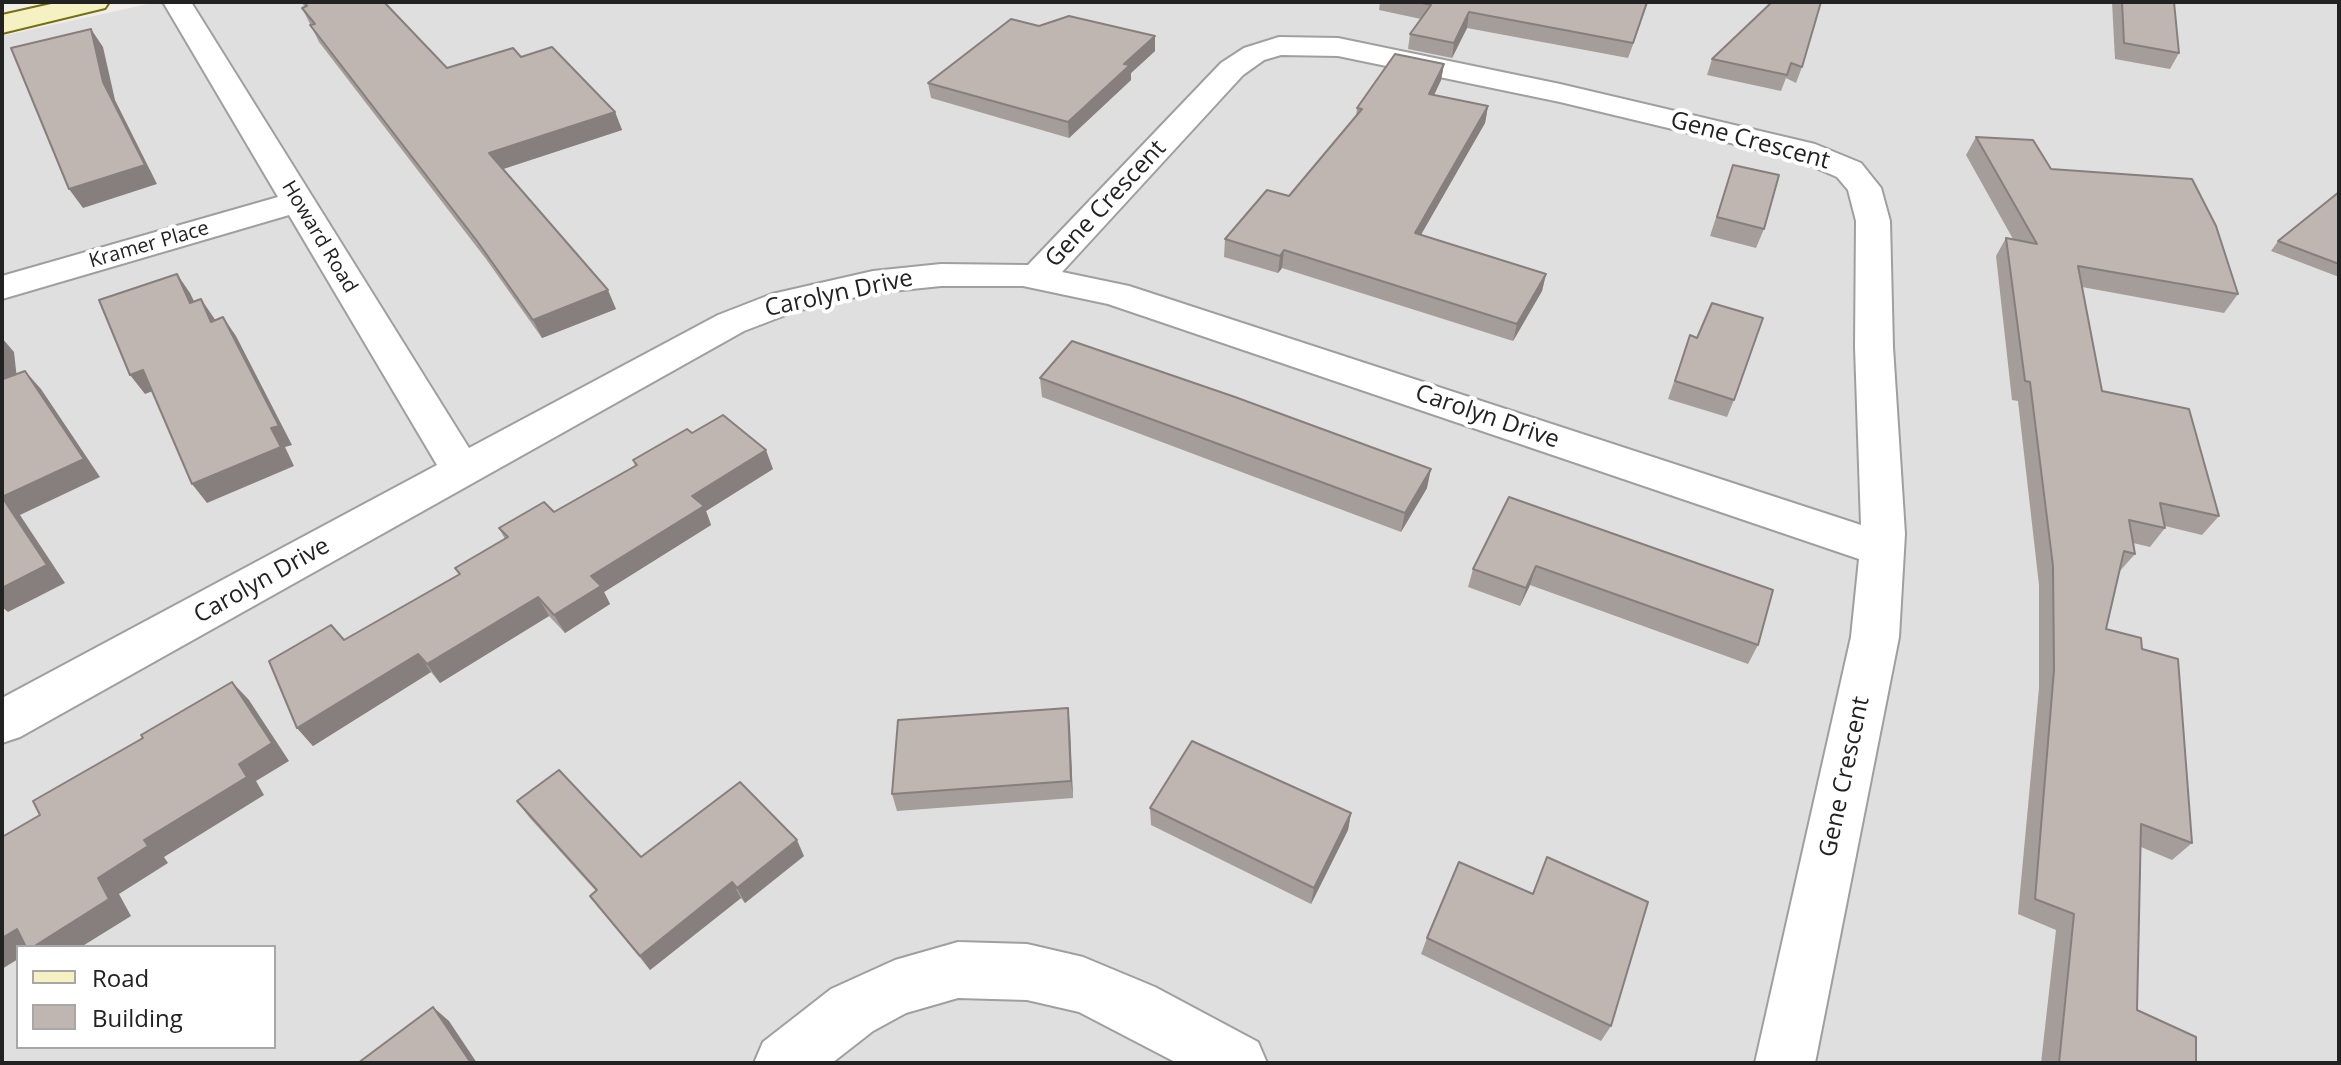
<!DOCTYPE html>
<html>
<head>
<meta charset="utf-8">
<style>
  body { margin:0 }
  #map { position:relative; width:2341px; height:1065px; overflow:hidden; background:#f1ede9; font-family:"Open Sans",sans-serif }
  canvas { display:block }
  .frame { position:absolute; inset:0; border:4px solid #222; pointer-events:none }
  .legend { position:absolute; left:16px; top:945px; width:260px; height:104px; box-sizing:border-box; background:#fff; border:2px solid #a7a7a7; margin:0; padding:10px 14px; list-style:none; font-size:24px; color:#222 }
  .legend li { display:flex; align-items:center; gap:16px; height:40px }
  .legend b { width:40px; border:2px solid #a7a7a7 }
</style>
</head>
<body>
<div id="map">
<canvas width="2341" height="1065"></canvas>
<div class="frame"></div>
<ul class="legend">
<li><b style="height:10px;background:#f6f1c3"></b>Road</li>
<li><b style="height:22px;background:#bfb6b2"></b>Building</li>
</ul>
</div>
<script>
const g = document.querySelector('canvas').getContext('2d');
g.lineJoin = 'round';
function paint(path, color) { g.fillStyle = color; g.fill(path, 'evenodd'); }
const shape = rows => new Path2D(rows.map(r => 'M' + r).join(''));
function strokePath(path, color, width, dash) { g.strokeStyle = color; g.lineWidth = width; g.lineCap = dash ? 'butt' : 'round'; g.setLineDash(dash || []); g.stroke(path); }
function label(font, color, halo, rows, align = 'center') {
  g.font = font + ' "Open Sans",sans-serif'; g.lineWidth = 8; g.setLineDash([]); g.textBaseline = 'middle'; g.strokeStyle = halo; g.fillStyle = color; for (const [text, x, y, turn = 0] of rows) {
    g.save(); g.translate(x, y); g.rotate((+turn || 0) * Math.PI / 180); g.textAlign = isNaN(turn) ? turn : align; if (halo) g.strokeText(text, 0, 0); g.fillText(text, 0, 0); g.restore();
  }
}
paint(shape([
  [157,2,2339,2,2339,1063,2,1063,2,36],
  [18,947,274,947,274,1047,18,1047]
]), '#e0dfdf');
const street = shape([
  [163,2,191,2,469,448,718,315,772,294,873,271,941,264,1028,265,1221,63,1244,48,1279,37,1338,38,1560,84,1815,144,1861,163,1881,188,1890,221,1893,347,1905,534,1899,637,1815,1063,1755,1063,1851,637,1859,559,1108,304,1023,286,941,286,873,293,796,311,744,331,20,737,2,743,2,698,437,465,289,215,2,299,2,276,278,197,163,2],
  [1281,55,1338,56,1560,102,1793,158,1837,177,1848,190,1856,221,1855,347,1861,525,1129,286,1062,272,1243,75,1264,60,1281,55],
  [958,942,1027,944,1083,957,1155,987,1258,1042,1267,1063,1177,1063,1079,1012,1027,1000,958,998,906,1013,873,1031,832,1063,754,1063,763,1042,831,989,895,960,958,942]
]);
const secondary = shape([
  [60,2,109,2,105,8,2,33,2,15,60,2]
]);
strokePath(street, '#9f9f9f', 4);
strokePath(secondary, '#75710d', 4);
paint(street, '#fff');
paint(secondary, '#f6f1c3');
paint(shape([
  [301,2,384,2,447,68,521,57,615,112,622,130,503,169,616,309,542,338,486,259,319,42,302,8,305,7],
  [1380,2,1648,2,1628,58,1467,28,1452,58,1408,49,1410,34,1421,19,1379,10],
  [1772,2,1802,67,1796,83,1786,78,1781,91,1707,75,1712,59],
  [2112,2,2174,2,2179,53,2170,69,2115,59],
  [1039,26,1155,51,1131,73,1131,80,1069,138,931,98,928,83],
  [1444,64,1441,80,1434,95,1488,106,1485,123,1421,235,1546,274,1542,291,1513,341,1282,268,1278,273,1224,257,1225,239,1289,196,1356,117,1357,108],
  [1976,137,2051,169,2238,294,2224,313,2082,287,2102,391,2219,516,2202,535,2165,526,2165,528,2150,547,2133,543,2135,554,2119,572,2106,629,2142,649,2192,843,2172,860,2141,847,2137,1010,2196,1063,2041,1063,2056,930,2018,914,2039,688,2039,585,2018,401,2012,400,1996,256,2006,238,2013,239,1966,155],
  [1733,165,1764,229,1756,248,1710,236],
  [2339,192,2339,277,2271,251,2278,241],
  [1690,335,1697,338,1734,400,1727,417,1668,399],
  [1040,378,1427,488,1401,532,1042,397],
  [692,433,773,469,706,511,711,525,604,592,610,604,565,633,549,616,440,683,431,672,313,746,297,728,344,640,459,574,455,568,505,539,499,528,554,512,635,466,633,460],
  [1509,497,1758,645,1748,664,1530,585,1520,606,1468,587,1473,569],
  [1068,708,1073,798,897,811,892,794],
  [517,801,641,857,804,856,745,903,741,898,650,970,590,896,596,891,529,817],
  [1150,808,1351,813,1348,830,1311,904,1151,825],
  [1547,857,1611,1026,1601,1041,1421,954,1427,938,1532,894]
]), '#a49d99');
paint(shape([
  [1647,2,1648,2,1628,58,1633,43],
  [1469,12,1467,28,1452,58,1454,43],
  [91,29,103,47,115,100,157,184,83,208,69,189,103,82],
  [1155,36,1155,51,1131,73,1131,80,1069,138,1068,122,1124,64],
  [1444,64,1441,80,1427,110,1429,94],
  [1488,106,1485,123,1412,250,1415,233],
  [615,112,622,130,497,171,489,153],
  [1284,250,1282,268,1278,273,1280,256],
  [177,274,190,293,204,322,190,303],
  [1546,274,1542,291,1513,341,1517,324],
  [608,290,616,309,542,338,533,320],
  [201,299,214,318,225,341,211,322],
  [223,317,236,336,292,445,285,447,294,466,207,503,192,484,271,428],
  [2,338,14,352,19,397,3,379],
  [143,370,158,389,145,394,130,375],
  [25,371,41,389,100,477,20,515,65,583,8,612,2,607,2,497],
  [766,450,773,469,706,511,711,525,604,592,610,604,565,633,554,615,591,576,692,496],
  [1431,469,1427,488,1401,532,1405,513],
  [1536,566,1530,585,1520,606,1526,588],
  [538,597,549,616,440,683,427,664],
  [418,654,431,672,313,746,297,728],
  [232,682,249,700,289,761,256,781,264,795,164,857,168,863,119,894,131,916,81,947,18,947,18,959,2,969,2,938,144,840,239,764],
  [1068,708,1070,726,1073,798,1071,781],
  [1351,813,1348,830,1311,904,1314,888],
  [797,840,804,856,745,903,737,888],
  [732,882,741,898,650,970,640,956],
  [433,1007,449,1021,477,1063,471,1063]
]), '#867f7d');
const building = shape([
  [305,2,384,2,447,68,513,48,521,57,552,47,615,112,489,153,608,290,533,320,477,241,310,25,315,24,302,8,307,6,305,2],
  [1417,2,1647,2,1633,43,1469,12,1454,43,1410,34,1431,5,1417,2],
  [1772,2,1821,2,1802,67,1791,63,1787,75,1712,59,1772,2],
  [2122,2,2174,2,2179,53,2124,43,2122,2],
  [1069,16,1155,36,1124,64,1130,65,1068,122,928,83,1011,19,1039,26,1069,16],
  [91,29,103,82,145,165,69,189,11,48,91,29],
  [1395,54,1444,64,1429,94,1488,106,1415,233,1546,274,1517,324,1284,250,1280,256,1225,239,1267,190,1289,196,1362,109,1357,108,1395,54],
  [1976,137,2033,140,2051,169,2192,179,2216,226,2238,294,2078,266,2102,391,2189,409,2219,516,2160,503,2165,528,2129,520,2135,554,2124,551,2106,629,2141,638,2142,649,2178,659,2192,843,2141,824,2137,1010,2196,1037,2196,1063,2059,1063,2074,914,2035,899,2054,670,2053,566,2030,382,2025,381,2006,238,2037,244,1976,137],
  [1733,165,1779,175,1764,229,1717,217,1733,165],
  [2339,192,2339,264,2278,241,2339,192],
  [177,274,190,303,201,299,211,322,223,317,279,426,271,428,281,447,192,484,143,370,130,375,99,300,177,274],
  [1712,303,1763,318,1734,400,1675,381,1690,335,1697,338,1712,303],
  [1072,341,1235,397,1431,469,1405,513,1040,378,1072,341],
  [2,369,3,379,25,371,84,459,2,497,47,565,2,588,2,369],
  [723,415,766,450,692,496,704,506,591,576,601,586,554,615,538,597,427,664,418,654,297,728,269,661,331,625,344,640,460,574,455,568,508,537,499,528,544,502,554,512,637,465,633,460,687,429,692,433,723,415],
  [1509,497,1773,590,1758,645,1536,566,1526,588,1473,569,1509,497],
  [232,682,272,743,239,764,247,777,144,840,148,846,98,878,109,899,33,947,26,947,17,929,2,938,2,837,40,815,33,801,143,738,141,735,232,682],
  [1068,708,1071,781,892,794,898,720,1068,708],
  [1192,741,1351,813,1314,888,1150,808,1192,741],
  [559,770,641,857,740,782,797,840,737,888,732,882,640,956,590,896,597,890,517,801,559,770],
  [1547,857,1648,902,1611,1026,1427,938,1459,862,1533,894,1547,857],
  [433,1007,471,1063,358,1063,433,1007]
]);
paint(building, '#bfb6b2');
strokePath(building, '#867f7d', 2);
label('20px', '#222', '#fff', [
  ["Howard Road",319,237,59],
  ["Kramer Place",149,245,-16]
]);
label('24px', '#222', '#fff', [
  ["Gene Crescent",1750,141,15],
  ["Gene Crescent",1106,204,-47],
  ["Carolyn Drive",839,294,-12],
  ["Carolyn Drive",1487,417,19],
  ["Carolyn Drive",262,581,-29],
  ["Gene Crescent",1845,777,-78]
]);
</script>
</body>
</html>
